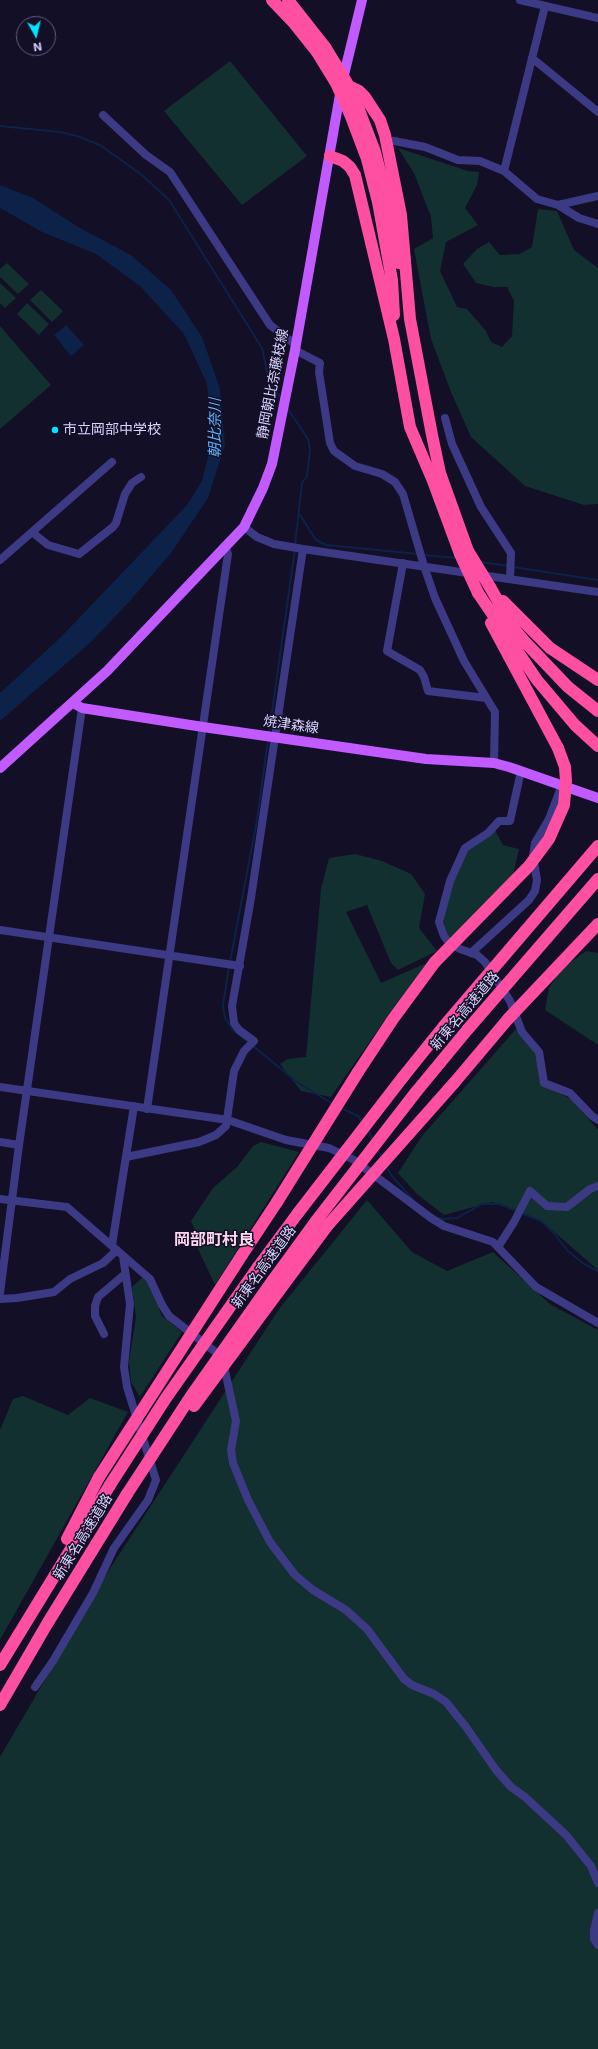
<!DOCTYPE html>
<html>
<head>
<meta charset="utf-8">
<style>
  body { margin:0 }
  #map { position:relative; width:598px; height:2049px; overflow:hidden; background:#130f26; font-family:Inter,sans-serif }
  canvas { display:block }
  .north { position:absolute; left:16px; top:16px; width:40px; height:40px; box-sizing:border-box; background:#130f26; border:1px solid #625e7d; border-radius:50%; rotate:172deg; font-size:11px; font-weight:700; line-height:16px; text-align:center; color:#d9d4ff }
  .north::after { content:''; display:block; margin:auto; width:14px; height:18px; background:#00e5ff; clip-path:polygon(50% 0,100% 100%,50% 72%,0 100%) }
</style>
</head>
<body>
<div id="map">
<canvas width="598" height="2049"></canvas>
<div class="north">N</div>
</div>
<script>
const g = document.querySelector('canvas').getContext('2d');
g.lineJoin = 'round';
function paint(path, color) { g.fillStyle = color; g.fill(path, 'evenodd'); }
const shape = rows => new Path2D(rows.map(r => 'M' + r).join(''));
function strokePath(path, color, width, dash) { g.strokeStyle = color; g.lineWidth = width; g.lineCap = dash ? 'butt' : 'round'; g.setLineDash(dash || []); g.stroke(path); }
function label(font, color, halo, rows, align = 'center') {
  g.font = font + ' Inter,"Noto Sans JP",sans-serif'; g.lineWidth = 3; g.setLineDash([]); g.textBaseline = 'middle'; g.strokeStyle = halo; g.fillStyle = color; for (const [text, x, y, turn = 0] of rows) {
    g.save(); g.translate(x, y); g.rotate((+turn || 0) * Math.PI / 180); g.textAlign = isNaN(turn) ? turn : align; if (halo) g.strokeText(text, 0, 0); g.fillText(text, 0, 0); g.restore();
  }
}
paint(shape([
  [230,61,307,156,242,205,164,111],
  [398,148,468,171,479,172,477,185,465,208,478,225,446,242,440,271,457,307,467,309,486,331,491,342,502,347,512,336,514,301,507,287,493,287,476,283,463,264,477,249,489,242,500,255,520,254,532,247,538,209,557,211,574,250,598,268,598,504,584,505,525,486,471,437,451,392,431,339,414,249,433,238,431,217,414,173],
  [7,263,29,284,18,294,0,277,0,269],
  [0,283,16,298,5,308,0,303],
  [41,290,63,311,52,322,30,300],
  [27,303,49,324,39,335,17,314],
  [0,326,51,385,0,429],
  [495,830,503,845,519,849,513,875,449,941,443,919,453,879,469,845],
  [355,854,382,861,411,874,425,894,419,928,437,951,398,970,391,963,367,905,346,912,381,983,429,962,389,1014,331,1097,301,1091,280,1064,288,1059,306,1057,321,889,329,858],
  [586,951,598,953,598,1045,545,1010,549,988,561,969],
  [516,1029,536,1052,541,1083,572,1100,598,1130,598,1270,544,1223,492,1202,444,1215,417,1194,398,1173,422,1136],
  [261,1142,299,1152,215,1285,198,1249,197,1236,191,1221,213,1188,237,1167,253,1146],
  [367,1200,412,1252,447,1271,493,1252,550,1304,598,1330,598,2049,0,2049,0,1757,109,1570,279,1309],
  [143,1277,149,1284,162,1316,182,1332,140,1397,131,1382,129,1361,136,1317,132,1287],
  [23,1396,68,1415,90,1398,128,1412,0,1640,0,1430,13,1399]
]), '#12302f');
paint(shape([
  [0,185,33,198,80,228,131,255,171,290,202,337,220,389,225,445,208,498,171,553,129,602,90,643,0,721,0,693,60,638,187,505,202,481,213,436,207,384,184,334,140,286,96,254,42,232,0,208],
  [66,325,84,345,71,356,54,335]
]), '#0c2248');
strokePath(shape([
  [0,126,60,132,77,136,100,145,142,175,169,200,262,348,269,381,282,400],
  [288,409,308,439,310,450,307,476,302,483,295,545],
  [300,515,316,540,326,545,418,554],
  [422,555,458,558],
  [480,562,509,566],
  [513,567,598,580],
  [269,733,295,549],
  [230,962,257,820,268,740],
  [229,966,223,1006,225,1018,233,1030,249,1043],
  [253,1046,297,1082,333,1104],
  [341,1108,358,1116,363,1123],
  [368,1130,373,1140],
  [378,1150,382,1158],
  [386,1166,392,1176,414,1201],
  [521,1213,541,1221,553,1232,567,1250,584,1264,598,1271],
  [437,1218,443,1219,457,1218,482,1204,499,1204,517,1211]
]), '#0c2248', 2);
strokePath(shape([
  [520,0,598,18],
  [532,58,598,112],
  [103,115,146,155,170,172,270,325,296,345],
  [394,141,425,147,458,160,480,161,504,171,537,199,558,205,598,196],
  [504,171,545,6],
  [558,205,579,218,598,224],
  [295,350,320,363,319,372,330,443,334,451,355,466,382,474,395,482,403,494,424,566,435,598,464,661,495,712,494,763],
  [445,418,452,444,481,507,511,553,510,579],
  [244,527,257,537,274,544,303,549,598,592],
  [32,532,48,545,79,554,113,527,116,523,125,494,132,483,141,477],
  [0,560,112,462],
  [403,563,387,651,420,670,424,677,428,691,486,698],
  [521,771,510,821,499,821,488,833,465,848,450,881,439,922,444,936,449,943,460,949,477,955,485,962,510,1001,522,1032,539,1052,544,1083,570,1093,592,1116,598,1120],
  [0,930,240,966],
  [471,953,529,900,535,891,537,880,533,856,535,843,549,819,562,785],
  [0,1087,228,1120,286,1140,329,1148,354,1160,431,1218,444,1226,493,1242,536,1287,598,1323],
  [147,1109,228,554,225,547],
  [0,1142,19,1145],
  [126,1157,199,1142,216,1135,226,1126,234,1071,244,1051,254,1041,239,1030,234,1023,232,1006,251,898,303,549],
  [0,1199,67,1207,150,1279,162,1305,169,1316,222,1357,236,1421,231,1450,233,1463,248,1500,270,1542,295,1575,313,1590,346,1610,367,1629,404,1679,412,1685,434,1694,446,1702,466,1727,496,1770,511,1787,525,1797,566,1835,591,1866,598,1883],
  [112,1245,134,1106],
  [498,1247,514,1222,530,1191,547,1206,567,1207,590,1189,598,1186],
  [0,1293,19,1145,82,708],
  [0,1299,17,1298,54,1292,70,1279,103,1263,117,1250],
  [104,1334,95,1316,95,1306,98,1297,125,1274],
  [35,1687,53,1661,93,1593,114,1548,148,1500,156,1480,127,1387,124,1367,130,1304,123,1256],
  [598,1913,594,1930,594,1939,598,1945]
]), '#3d3a85', 8);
strokePath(shape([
  [73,703,82,708,203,727,426,759,494,763,509,767,598,798],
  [0,768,107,671,244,527,263,488,272,464,295,350,342,83,362,0]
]), '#c25bff', 10);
strokePath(shape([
  [272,0,293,22,317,52],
  [288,0,325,47],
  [342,83,359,91,365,97,380,120,385,135,401,215,410,319,432,435,440,473,468,551],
  [359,110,375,152,382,179,399,263],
  [350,114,367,159,378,202,392,280,394,315],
  [330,156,343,161,350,167,355,175,394,339,410,427,433,481,460,554],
  [490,587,514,629,525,642,568,687,598,711],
  [478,593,537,680,575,725,598,746],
  [503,601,550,648,598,680],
  [491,623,558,748],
  [358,1072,393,1019,435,962],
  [403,1077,444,1026],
  [454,1083,508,1019],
  [416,1092,468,1029],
  [242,1255,277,1202],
  [258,1267,298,1213],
  [273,1280,316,1221],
  [279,1291,328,1225],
  [67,1539,99,1477],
  [0,1665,110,1485],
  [0,1705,47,1624,127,1494]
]), '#ff4fa3', 12);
strokePath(shape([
  [325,47,347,83,359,110],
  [317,52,336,83,350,114],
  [468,551,490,587],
  [460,554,478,593],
  [435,962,529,866,549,839,564,805,566,781,565,767,558,748],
  [508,1019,598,924],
  [444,1026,598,846],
  [468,1029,598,879],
  [277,1202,358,1072],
  [298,1213,403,1077],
  [316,1221,416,1092],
  [328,1225,454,1083],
  [194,1406,279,1291],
  [99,1477,242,1255],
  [110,1485,166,1398,258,1267],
  [127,1494,191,1396,273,1280]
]), '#ff4fa3', 12);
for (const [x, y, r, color] of [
  [55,430,4,"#00e5ff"]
]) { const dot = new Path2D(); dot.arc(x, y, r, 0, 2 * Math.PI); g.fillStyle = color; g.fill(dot); strokePath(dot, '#130f26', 1.5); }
label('14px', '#d9d4ff', '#130f26', [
  ["静岡朝比奈藤枝線",273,384,-79],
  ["焼津森線",291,725,8],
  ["新東名高速道路",465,1011,-50],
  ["新東名高速道路",264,1267,-54],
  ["新東名高速道路",83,1537,-58]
]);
label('14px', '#d9d4ff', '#130f26', [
  ["市立岡部中学校",63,430]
], 'left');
label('italic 15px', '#62b6ff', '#130f26', [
  ["朝比奈川",215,428,-90]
]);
label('bold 16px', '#ffd6f0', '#130f26', [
  ["岡部町村良",214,1240]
]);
</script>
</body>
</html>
